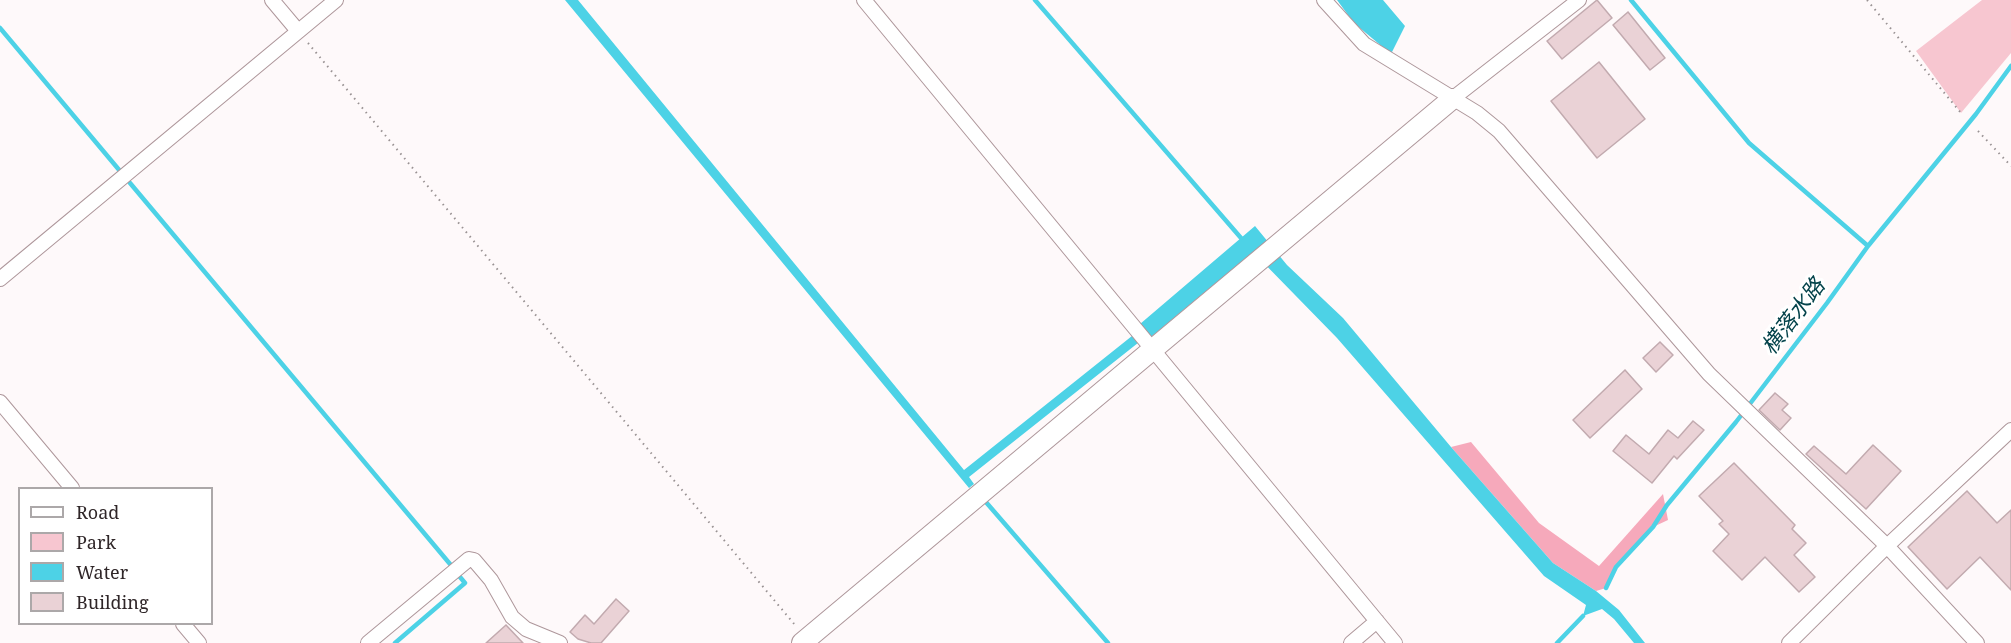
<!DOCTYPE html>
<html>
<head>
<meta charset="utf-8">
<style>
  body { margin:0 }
  #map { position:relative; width:2011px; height:643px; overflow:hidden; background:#fef9fa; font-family:"Noto Serif",serif }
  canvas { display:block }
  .legend { position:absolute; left:18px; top:487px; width:195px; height:138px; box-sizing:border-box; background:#fff; border:2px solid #aca8a9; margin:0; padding:8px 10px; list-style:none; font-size:18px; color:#2f2628 }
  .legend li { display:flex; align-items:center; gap:12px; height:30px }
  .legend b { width:30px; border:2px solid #aca8a9 }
</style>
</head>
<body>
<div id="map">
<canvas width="2011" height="643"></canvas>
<ul class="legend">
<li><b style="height:8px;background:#fff"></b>Road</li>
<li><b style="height:16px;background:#f7c6d0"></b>Park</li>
<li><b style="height:16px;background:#4dd2e6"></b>Water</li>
<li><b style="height:16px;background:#ead2d6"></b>Building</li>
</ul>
</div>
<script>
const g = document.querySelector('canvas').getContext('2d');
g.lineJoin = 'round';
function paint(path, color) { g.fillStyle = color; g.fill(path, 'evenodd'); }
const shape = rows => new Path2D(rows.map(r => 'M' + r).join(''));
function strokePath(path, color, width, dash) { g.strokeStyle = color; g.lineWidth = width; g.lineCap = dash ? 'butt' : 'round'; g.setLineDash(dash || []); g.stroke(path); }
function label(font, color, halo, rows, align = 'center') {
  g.font = font + ' "Noto Serif","Noto Sans JP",serif'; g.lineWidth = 6; g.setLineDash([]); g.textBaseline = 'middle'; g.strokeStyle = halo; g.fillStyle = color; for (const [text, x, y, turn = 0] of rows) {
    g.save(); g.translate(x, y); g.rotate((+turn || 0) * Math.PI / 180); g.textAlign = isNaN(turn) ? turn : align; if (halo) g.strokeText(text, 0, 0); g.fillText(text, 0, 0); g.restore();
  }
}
paint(shape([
  [1982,0,2011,0,2011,53,1961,113,1916,51]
]), '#f7c6d0');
paint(shape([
  [1471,442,1539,523,1599,566,1663,494,1668,520,1653,527,1616,567,1606,588,1596,591,1553,563,1451,447]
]), '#f6a9bb');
paint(shape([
  [565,0,578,0,964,470,1142,328,1140,324,1255,226,1287,265,1343,318,1451,447,1553,563,1596,591,1619,610,1645,643,1634,643,1614,619,1602,609,1583,616,1586,605,1544,576,1337,338,1253,252,1151,337,1148,335,969,477,974,484,969,488],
  [1337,0,1383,0,1405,26,1391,54,1354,23]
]), '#4dd2e6');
strokePath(shape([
  [1035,0,1241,238],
  [1631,0,1749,143,1868,246],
  [0,28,120,171],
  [130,183,450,564],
  [985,501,1108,643],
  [1606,588,1616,567,1653,527,1667,505,1736,422,1827,303,1868,246,1976,114,2011,66],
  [395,643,465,583,460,577],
  [1557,643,1583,616]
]), '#4dd2e6', 4.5);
const building = shape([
  [1597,0,1612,18,1562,59,1547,41,1597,0],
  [1628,12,1665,58,1650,70,1613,25,1628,12],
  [1599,62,1645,119,1597,158,1551,101,1599,62],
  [1660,342,1673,355,1656,372,1643,358,1660,342],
  [1625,370,1642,389,1590,438,1573,420,1625,370],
  [1775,393,1788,404,1782,410,1791,418,1780,430,1759,410,1775,393],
  [1693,421,1704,430,1677,459,1674,456,1652,483,1613,451,1626,435,1649,454,1668,430,1678,438,1693,421],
  [1873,445,1901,471,1866,509,1806,454,1814,446,1846,474,1873,445],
  [1734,463,1795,525,1792,529,1806,543,1794,555,1815,577,1799,592,1765,557,1742,580,1713,551,1729,534,1719,524,1723,521,1699,496,1734,463],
  [1967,491,1997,523,2011,510,2011,590,1980,557,1947,589,1908,547,1967,491],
  [616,599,629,611,601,643,591,643,578,639,570,632,585,615,594,624,616,599],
  [506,625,523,643,486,643,506,625]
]);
paint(building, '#ead2d6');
strokePath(building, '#c2aaaf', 1.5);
const street = shape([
  [272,0,298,31],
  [864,0,1395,643],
  [1324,0,1364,44,1477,113,1499,131,1709,374,1887,546,1977,643],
  [1452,99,1579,0],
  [0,279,336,0],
  [0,402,72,488],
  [183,624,199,643],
  [368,643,469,559,474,560,491,580,512,617,526,629,560,643],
  [1351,643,1377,621],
  [1789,643,1887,546,2011,430]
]);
const secondary = shape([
  [802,643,1452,99]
]);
strokePath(street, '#ae979b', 16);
strokePath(secondary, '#ae979b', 22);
strokePath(shape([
  [1867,0,1961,113],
  [308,43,795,625],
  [1978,131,2011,166]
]), '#999293', 2, [1.5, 4.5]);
strokePath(street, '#fff', 14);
strokePath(secondary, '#fff', 20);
label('italic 22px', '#04434b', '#fff', [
  ["横落水路",1794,317,-53]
]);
</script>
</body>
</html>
